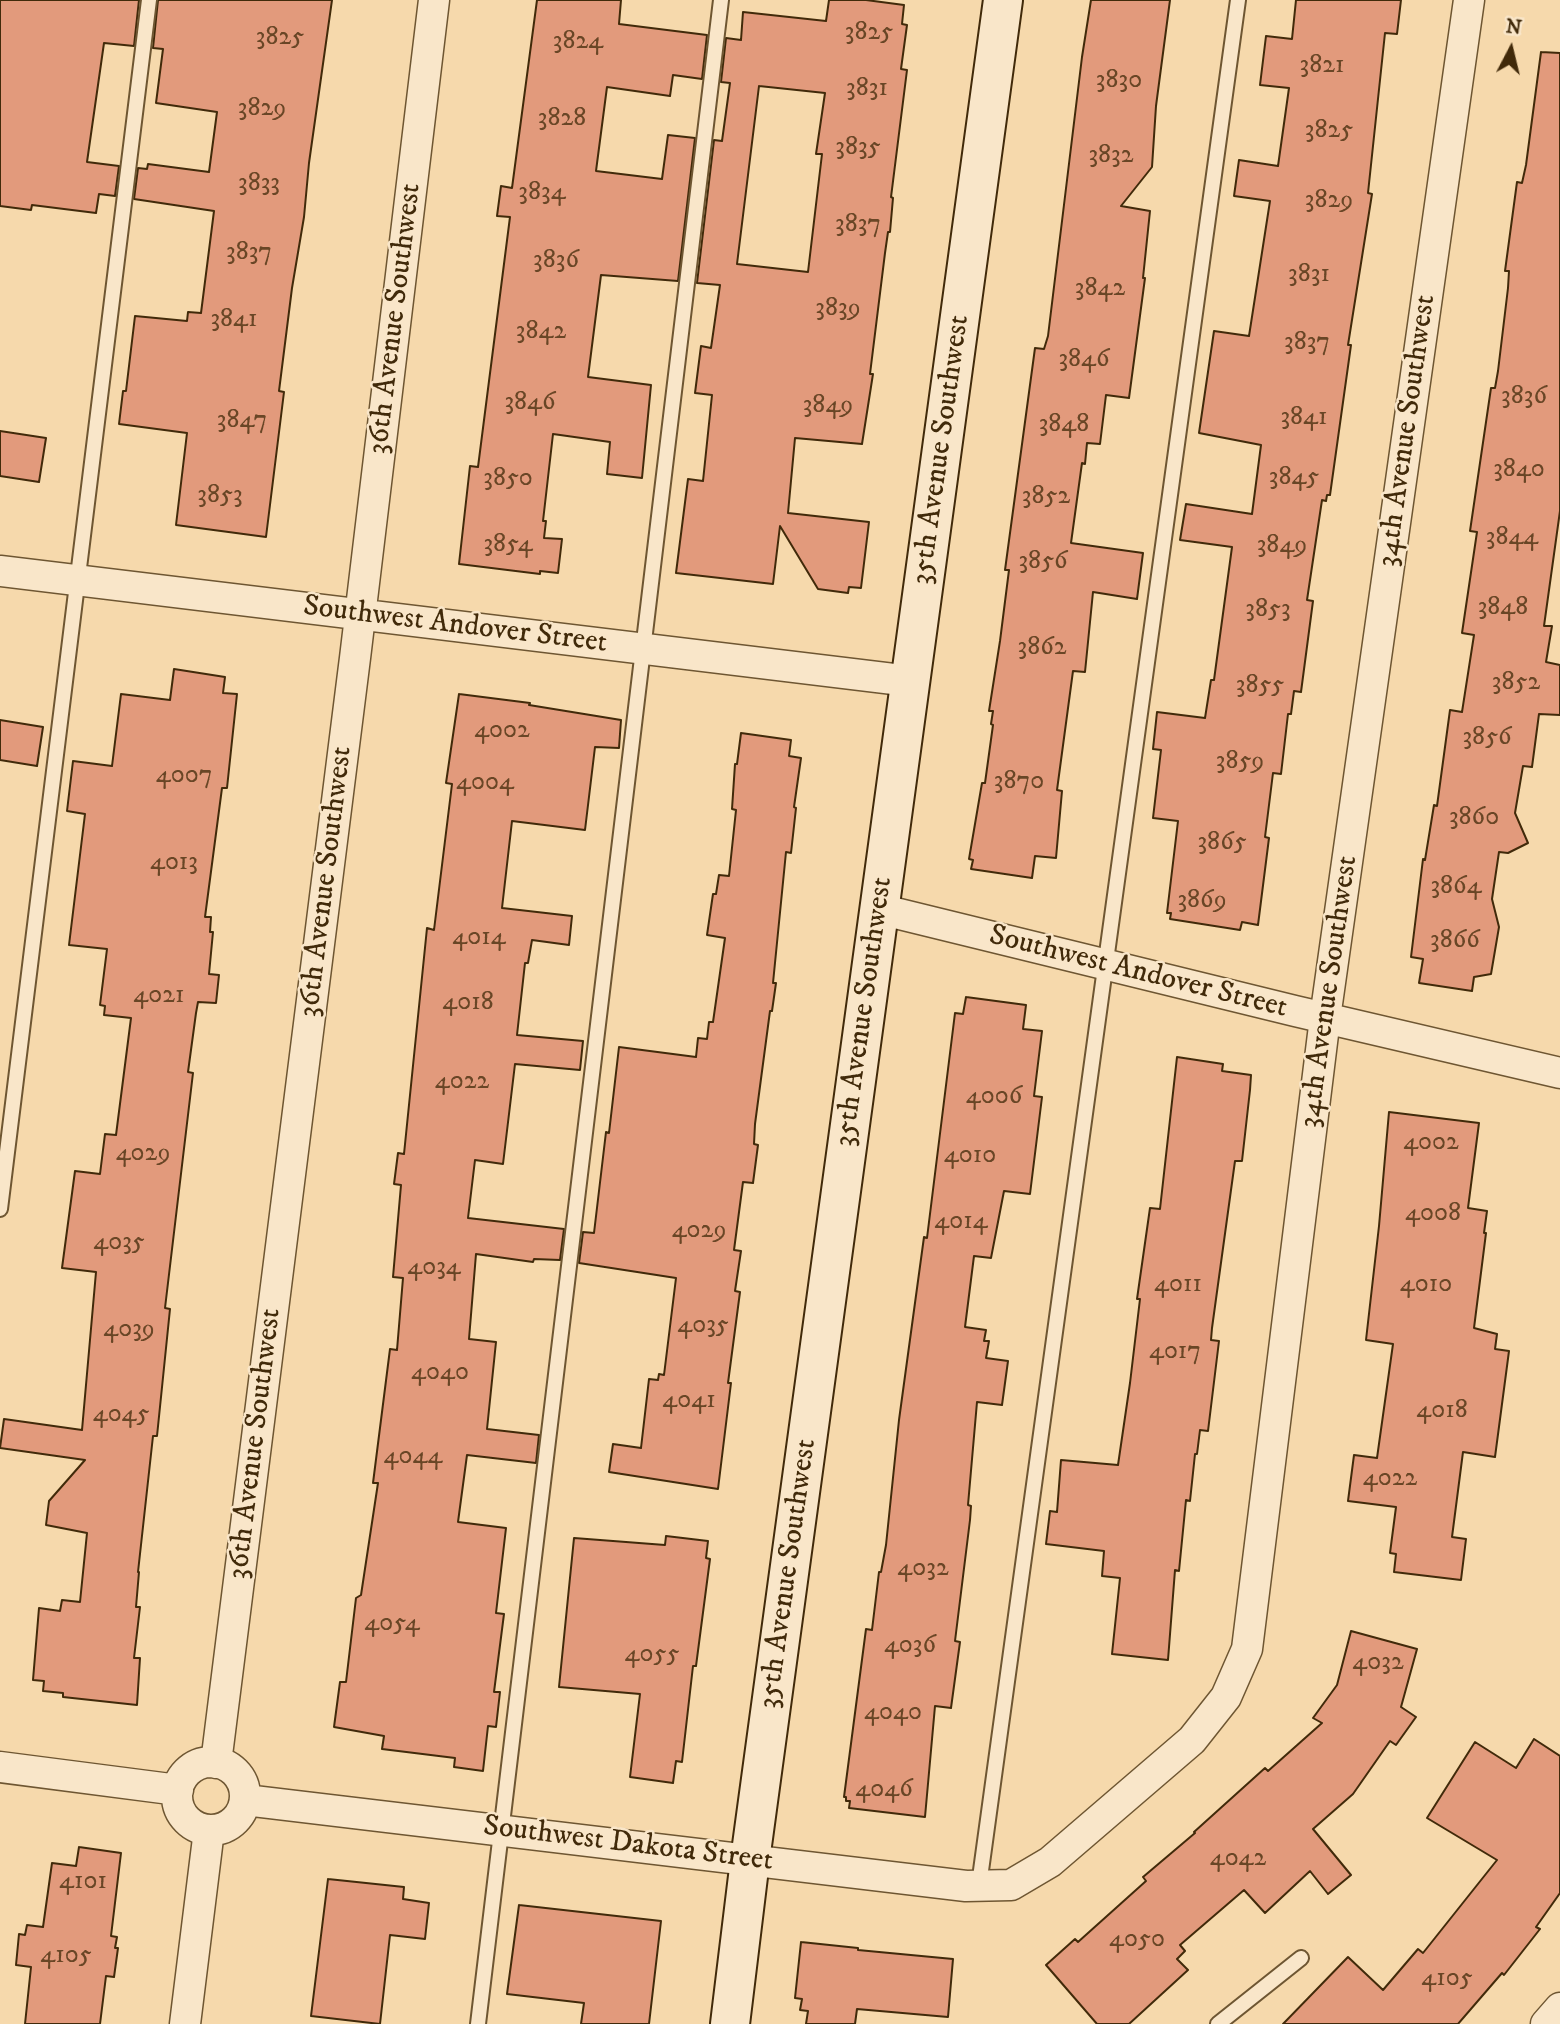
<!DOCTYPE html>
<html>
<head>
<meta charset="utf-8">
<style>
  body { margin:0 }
  #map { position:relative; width:1560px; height:2024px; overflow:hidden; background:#f6d9ac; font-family:"IM FELL DW Pica",serif }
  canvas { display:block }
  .north { position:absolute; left:1476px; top:14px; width:70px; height:70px; -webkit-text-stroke:5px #f9e6c9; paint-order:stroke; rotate:7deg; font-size:19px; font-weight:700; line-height:28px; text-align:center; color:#412a0a }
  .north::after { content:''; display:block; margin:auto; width:24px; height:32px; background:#412a0a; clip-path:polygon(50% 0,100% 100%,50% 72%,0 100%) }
</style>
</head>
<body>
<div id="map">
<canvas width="1560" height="2024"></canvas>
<div class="north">N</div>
</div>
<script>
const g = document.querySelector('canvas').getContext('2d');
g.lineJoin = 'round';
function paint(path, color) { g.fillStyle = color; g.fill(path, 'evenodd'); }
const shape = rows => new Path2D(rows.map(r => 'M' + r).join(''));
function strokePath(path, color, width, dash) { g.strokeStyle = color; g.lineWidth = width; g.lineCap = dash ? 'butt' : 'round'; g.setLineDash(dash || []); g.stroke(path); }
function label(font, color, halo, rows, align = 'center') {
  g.font = font + ' "IM FELL DW Pica",serif'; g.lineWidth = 5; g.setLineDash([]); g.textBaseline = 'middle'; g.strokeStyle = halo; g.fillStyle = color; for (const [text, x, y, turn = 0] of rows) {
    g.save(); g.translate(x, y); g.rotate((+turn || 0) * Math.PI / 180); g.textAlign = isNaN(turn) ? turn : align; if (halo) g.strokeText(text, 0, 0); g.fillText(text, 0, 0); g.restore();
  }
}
const building = shape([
  [0,0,139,0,134,46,104,43,87,162,119,166,115,196,99,194,96,213,32,205,31,210,0,206,0,0],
  [158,0,332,0,309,163,304,217,292,288,279,391,284,392,266,537,176,525,187,433,119,424,123,391,126,391,135,316,187,321,188,312,201,313,214,211,134,199,138,168,147,169,148,164,209,172,217,112,156,103,163,49,153,48,158,0],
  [537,0,621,0,619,24,707,35,702,79,673,75,670,96,607,87,596,171,662,179,668,135,695,138,678,281,601,275,588,377,651,385,642,478,607,474,610,442,553,434,543,521,546,521,544,538,562,539,558,573,540,571,540,574,459,564,470,466,478,467,510,217,497,216,501,186,512,188,537,0],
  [829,0,866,0,904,5,902,24,907,25,901,69,907,70,891,197,893,198,890,232,888,232,885,253,870,374,873,374,862,444,795,438,788,513,869,522,861,588,849,587,848,593,818,589,780,526,773,584,676,573,688,479,703,481,712,395,695,393,701,346,711,348,720,285,697,283,714,140,722,141,730,83,721,82,726,38,741,40,743,12,826,21,829,0],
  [759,86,825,93,816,154,822,154,808,272,737,264,759,86],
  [1091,0,1170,0,1156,106,1152,167,1121,206,1150,211,1143,278,1145,278,1129,398,1106,395,1100,444,1087,443,1085,464,1082,463,1071,543,1143,553,1137,599,1093,592,1085,672,1073,671,1057,790,1062,791,1056,858,1035,856,1032,878,971,869,973,860,969,859,982,783,985,783,993,725,991,724,993,711,989,711,1000,641,1009,570,1005,570,1035,348,1044,349,1048,336,1082,57,1091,0],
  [1296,0,1401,0,1397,34,1385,33,1368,193,1372,194,1348,345,1351,345,1330,495,1327,495,1326,501,1322,500,1307,600,1313,601,1301,692,1294,691,1291,714,1288,714,1281,774,1273,773,1265,837,1269,838,1258,925,1242,922,1240,930,1170,919,1171,913,1167,913,1178,821,1153,818,1161,750,1153,749,1157,712,1205,718,1211,680,1214,680,1232,547,1180,540,1186,504,1252,514,1261,445,1199,433,1214,331,1249,336,1270,201,1234,196,1239,160,1278,166,1289,88,1260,85,1266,36,1292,39,1296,0],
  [1541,52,1560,53,1560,511,1544,626,1552,626,1546,662,1560,665,1560,715,1539,714,1532,767,1523,766,1515,813,1528,843,1508,853,1499,852,1492,899,1499,927,1491,974,1474,977,1472,991,1419,983,1423,959,1411,957,1423,859,1425,860,1434,805,1437,806,1450,710,1462,712,1474,635,1462,633,1477,532,1470,531,1491,388,1495,388,1498,371,1508,288,1509,271,1505,271,1517,182,1522,183,1526,165,1541,52],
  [0,431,46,438,39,482,0,476,0,431],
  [174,669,225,677,223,693,237,694,227,788,222,788,205,917,211,917,210,932,213,932,209,974,219,975,216,1003,198,1002,196,1013,188,1072,193,1073,165,1308,170,1309,161,1397,157,1436,153,1436,138,1572,139,1572,136,1607,140,1607,134,1658,140,1658,137,1705,63,1697,63,1693,43,1691,44,1681,33,1680,39,1608,60,1611,62,1600,80,1602,87,1533,46,1525,49,1501,85,1460,0,1448,4,1419,82,1430,96,1272,62,1268,75,1171,100,1174,105,1134,116,1135,131,1018,104,1015,105,1006,100,1005,107,949,69,945,85,814,67,811,73,761,112,766,121,694,170,700,174,669],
  [459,694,530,703,529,705,621,720,619,748,595,747,585,830,512,821,502,908,572,916,569,945,532,940,528,963,525,963,517,1035,583,1041,580,1070,515,1064,503,1164,475,1160,468,1218,564,1229,560,1260,534,1259,533,1262,476,1254,469,1339,496,1342,487,1429,539,1435,536,1463,467,1455,458,1522,506,1528,496,1613,504,1614,494,1692,500,1692,496,1727,488,1726,483,1771,454,1767,455,1758,382,1749,384,1736,334,1727,340,1682,346,1682,356,1598,361,1595,378,1483,373,1483,390,1349,397,1350,403,1278,393,1277,401,1185,394,1184,398,1153,404,1154,427,928,434,930,452,784,446,783,459,694],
  [0,720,43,727,37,766,0,760,0,720],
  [741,733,791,740,789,756,801,758,794,807,796,808,791,853,786,852,773,983,776,983,772,1011,770,1011,755,1124,754,1144,758,1145,753,1183,743,1182,734,1250,741,1251,735,1291,740,1292,728,1383,731,1383,718,1489,609,1472,613,1444,641,1448,649,1379,658,1380,659,1374,664,1375,676,1278,579,1263,583,1232,594,1233,606,1132,609,1133,619,1047,696,1057,698,1038,707,1039,709,1022,713,1022,725,938,707,935,713,894,716,894,719,875,729,876,736,810,732,809,735,764,737,764,741,733],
  [966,997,1026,1005,1023,1029,1042,1031,1034,1096,1042,1097,1030,1194,1004,1191,991,1258,974,1256,965,1327,986,1330,984,1341,989,1341,986,1358,1008,1361,1002,1405,977,1402,968,1505,971,1506,970,1520,955,1641,960,1642,951,1708,935,1706,925,1817,849,1808,850,1801,846,1801,846,1797,844,1797,866,1629,872,1630,879,1572,881,1572,886,1545,899,1420,924,1237,927,1238,955,1013,963,1014,966,997],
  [1177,1057,1223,1064,1222,1071,1251,1075,1250,1090,1242,1161,1235,1161,1212,1328,1211,1340,1219,1341,1208,1431,1200,1430,1197,1454,1195,1454,1190,1501,1186,1500,1179,1571,1175,1570,1168,1660,1112,1654,1120,1578,1102,1576,1104,1551,1046,1544,1050,1511,1057,1512,1061,1460,1118,1465,1130,1383,1140,1299,1137,1299,1150,1208,1160,1209,1177,1057],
  [1389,1112,1479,1123,1468,1208,1487,1211,1484,1233,1486,1233,1474,1328,1497,1334,1495,1349,1509,1351,1495,1457,1463,1452,1452,1537,1466,1539,1461,1580,1394,1572,1396,1554,1390,1553,1396,1507,1348,1501,1354,1455,1377,1458,1393,1344,1366,1340,1379,1226,1389,1112],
  [666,1536,708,1541,706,1558,710,1559,696,1666,693,1666,682,1762,676,1761,673,1783,630,1777,640,1694,559,1687,574,1538,665,1545,666,1536],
  [1351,1631,1417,1649,1401,1707,1416,1717,1396,1745,1390,1741,1353,1794,1313,1829,1351,1875,1328,1894,1310,1871,1265,1913,1244,1890,1180,1945,1185,1951,1177,1959,1188,1970,1129,2024,1097,2024,1046,1965,1075,1939,1078,1942,1146,1881,1143,1877,1195,1833,1194,1832,1265,1768,1268,1771,1322,1723,1313,1718,1337,1685,1351,1631],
  [1534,1739,1560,1756,1560,1893,1536,1927,1540,1929,1504,1975,1502,1973,1458,2024,1283,2024,1348,1957,1383,1990,1418,1949,1423,1953,1497,1860,1427,1818,1475,1742,1516,1768,1534,1739],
  [79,1847,121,1853,111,1936,117,1937,115,1948,118,1948,114,1977,106,1976,100,2024,25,2024,31,1967,16,1965,19,1934,25,1935,27,1925,43,1927,52,1863,76,1866,79,1847],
  [328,1879,404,1887,403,1899,429,1903,425,1939,390,1935,380,2024,311,2016,328,1879],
  [519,1905,661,1921,649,2024,581,2024,584,2003,507,1994,519,1905],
  [801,1942,858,1948,858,1950,953,1959,948,2017,857,2009,855,2024,806,2024,808,2011,800,2010,802,1999,795,1998,801,1942]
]);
paint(building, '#e29a7c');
strokePath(building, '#412a0a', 2);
const lane = shape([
  [0,1209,149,0],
  [979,1885,1238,0],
  [478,2024,721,0],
  [1218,2024,1301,1958]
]);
const street = shape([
  [0,571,910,681],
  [879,909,1295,1011,1560,1073],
  '177 1796a34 34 0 1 1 68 0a34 34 0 1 1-68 0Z',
  [216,1763,355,658,434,0],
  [0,1767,178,1790],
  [245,1800,966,1886,1011,1885,1050,1862,1192,1740,1226,1697,1247,1649,1325,1018,1469,0],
  [185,2024,209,1830],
  [1546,2024,1560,2008]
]);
const secondary = shape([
  [730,2024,750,1860,1003,0]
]);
strokePath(lane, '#6e5632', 18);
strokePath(street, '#6e5632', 33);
strokePath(secondary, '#412a0a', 42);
strokePath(lane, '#f9e6c9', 14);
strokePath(street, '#f9e6c9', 30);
strokePath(secondary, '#f9e6c9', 38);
label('26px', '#694626', null, [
  ["3825",869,34],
  ["3825",280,39],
  ["3824",578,43],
  ["3821",1322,67],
  ["3830",1119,82],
  ["3831",867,90],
  ["3829",262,110],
  ["3828",562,120],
  ["3825",1329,132],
  ["3835",858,149],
  ["3832",1111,157],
  ["3833",259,185],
  ["3834",542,194],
  ["3829",1329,202],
  ["3837",858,226],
  ["3837",249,254],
  ["3836",556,262],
  ["3831",1309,276],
  ["3842",1100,290],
  ["3839",838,310],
  ["3841",234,321],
  ["3842",541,333],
  ["3837",1307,344],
  ["3846",1084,361],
  ["3836",1524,398],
  ["3846",530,404],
  ["3849",828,407],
  ["3841",1304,419],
  ["3847",242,422],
  ["3848",1064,426],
  ["3840",1519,471],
  ["3845",1294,479],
  ["3850",508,480],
  ["3853",220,497],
  ["3852",1046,498],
  ["3844",1512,539],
  ["3854",508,546],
  ["3849",1282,547],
  ["3856",1043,563],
  ["3848",1503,609],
  ["3853",1268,611],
  ["3862",1042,649],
  ["3852",1516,684],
  ["3855",1260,687],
  ["4002",502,732],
  ["3856",1487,739],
  ["3859",1240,763],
  ["4007",184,777],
  ["3870",1019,783],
  ["4004",485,784],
  ["3860",1474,819],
  ["3865",1222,844],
  ["4013",174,864],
  ["3864",1456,888],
  ["3869",1202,902],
  ["4014",479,939],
  ["3866",1455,942],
  ["4021",159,997],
  ["4018",468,1004],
  ["4022",462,1083],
  ["4006",994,1098],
  ["4002",1431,1144],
  ["4029",143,1155],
  ["4010",970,1157],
  ["4008",1433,1215],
  ["4014",961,1223],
  ["4029",699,1232],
  ["4035",119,1244],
  ["4034",434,1269],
  ["4011",1178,1286],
  ["4010",1426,1286],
  ["4035",703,1327],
  ["4039",129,1331],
  ["4017",1175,1353],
  ["4040",440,1374],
  ["4041",689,1402],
  ["4018",1442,1412],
  ["4045",121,1416],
  ["4044",413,1458],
  ["4022",1390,1480],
  ["4032",923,1570],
  ["4054",392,1625],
  ["4036",910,1647],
  ["4055",652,1656],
  ["4032",1378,1664],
  ["4040",893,1714],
  ["4046",884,1791],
  ["4042",1238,1860],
  ["4101",83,1883],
  ["4050",1137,1941],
  ["4105",66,1957],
  ["4105",1447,1980]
]);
label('30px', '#412a0a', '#f9e6c9', [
  ["36th Avenue Southwest",396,319,-83],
  ["34th Avenue Southwest",1408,431,-82],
  ["35th Avenue Southwest",942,450,-82],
  ["Southwest Andover Street",455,626,7],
  ["36th Avenue Southwest",327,882,-83],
  ["Southwest Andover Street",1138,973,14],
  ["34th Avenue Southwest",1330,992,-82],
  ["35th Avenue Southwest",865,1012,-82],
  ["36th Avenue Southwest",256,1444,-83],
  ["35th Avenue Southwest",789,1574,-82],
  ["Southwest Dakota Street",628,1845,7]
]);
</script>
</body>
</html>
